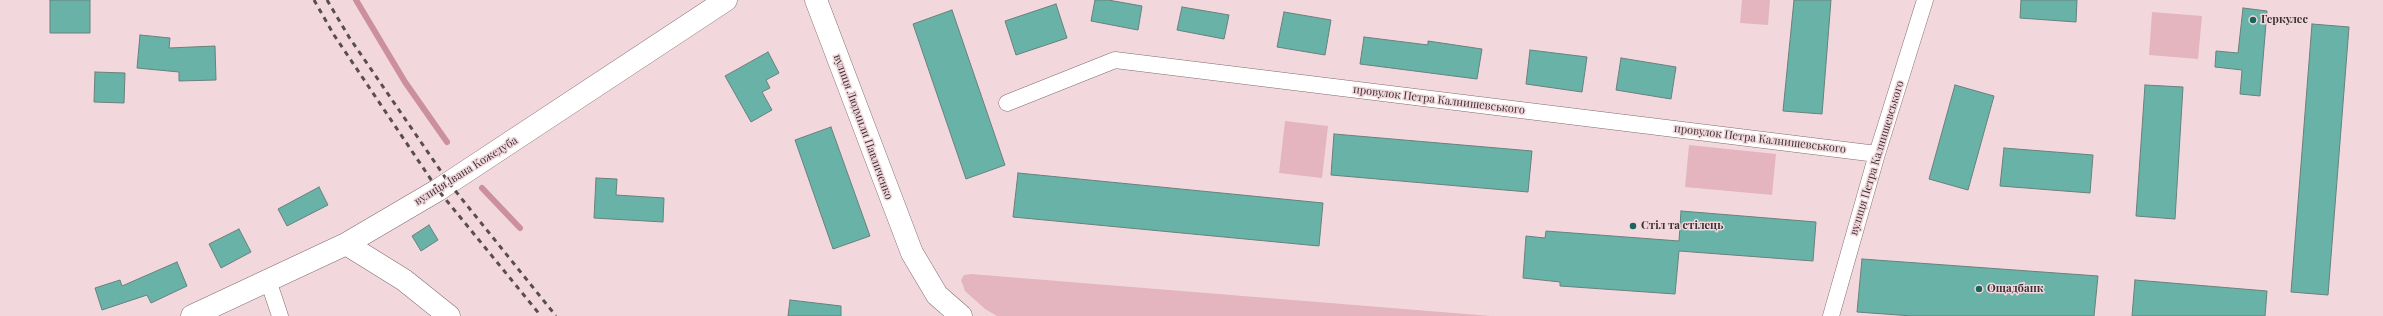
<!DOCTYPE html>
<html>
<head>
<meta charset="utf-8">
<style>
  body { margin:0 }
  canvas { display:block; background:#f2d8dd }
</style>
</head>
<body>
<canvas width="2383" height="316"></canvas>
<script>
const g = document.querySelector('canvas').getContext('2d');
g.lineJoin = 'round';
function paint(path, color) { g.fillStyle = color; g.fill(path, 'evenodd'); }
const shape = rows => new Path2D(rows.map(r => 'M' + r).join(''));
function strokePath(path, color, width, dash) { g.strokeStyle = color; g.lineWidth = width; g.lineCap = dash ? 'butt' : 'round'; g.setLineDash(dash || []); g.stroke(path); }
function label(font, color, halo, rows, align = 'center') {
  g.font = font + ' "Playfair Display",serif'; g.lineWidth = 3; g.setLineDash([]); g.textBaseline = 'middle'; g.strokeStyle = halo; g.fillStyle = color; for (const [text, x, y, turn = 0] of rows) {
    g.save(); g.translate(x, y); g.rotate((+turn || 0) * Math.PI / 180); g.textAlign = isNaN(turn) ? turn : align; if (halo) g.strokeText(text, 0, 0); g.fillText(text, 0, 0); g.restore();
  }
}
paint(shape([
  [1742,0,1770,0,1768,25,1740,23],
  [2152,12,2202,16,2198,59,2149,55],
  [1285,121,1328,126,1322,178,1279,173],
  [1689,145,1776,154,1772,195,1685,187],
  [971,274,1491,316,997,316,985,309,965,291,961,280,964,275]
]), '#e4b5bf');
strokePath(shape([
  [356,0,405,82,447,142],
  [482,188,520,228]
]), '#cc8f9d', 6);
const building = shape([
  [50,0,90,0,90,33,50,33,50,0],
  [1095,0,1108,0,1142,6,1138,30,1091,21,1095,0],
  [1794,0,1831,0,1822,114,1783,111,1794,0],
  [2021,0,2077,0,2076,22,2020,18,2021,0],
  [1056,4,1067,38,1016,55,1005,21,1056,4],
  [1182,7,1229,15,1224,39,1177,30,1182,7],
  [2243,8,2267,11,2260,96,2240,94,2242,70,2215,67,2216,51,2238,53,2243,8],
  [952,10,1005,165,966,179,913,24,952,10],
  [1284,12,1331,20,1325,55,1277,47,1284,12],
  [2312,24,2349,27,2328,295,2291,292,2312,24],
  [140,35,170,38,169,48,215,46,216,80,179,81,179,72,137,68,140,35],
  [1364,37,1428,45,1428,41,1482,49,1477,79,1360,64,1364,37],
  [1530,50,1587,57,1582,92,1526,84,1530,50],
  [768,52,779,73,766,80,770,88,762,92,772,110,751,122,725,76,768,52],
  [1621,58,1676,67,1671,99,1616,90,1621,58],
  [95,72,125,73,124,103,94,102,95,72],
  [1955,85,1994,96,1968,190,1929,179,1955,85],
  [2145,85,2183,87,2175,219,2136,216,2145,85],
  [831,127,870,236,833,249,795,140,831,127],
  [1334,134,1532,151,1528,192,1331,175,1334,134],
  [2004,148,2093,155,2090,193,2000,186,2004,148],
  [1018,173,1323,203,1319,246,1013,217,1018,173],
  [596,178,617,179,616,195,664,198,663,222,594,218,596,178],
  [319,187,328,205,287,226,278,209,319,187],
  [1681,211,1816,222,1813,261,1679,251,1675,294,1560,286,1560,282,1523,278,1526,236,1545,238,1546,231,1679,241,1681,211],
  [429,225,438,240,421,251,412,236,429,225],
  [239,229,251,252,221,268,209,244,239,229],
  [1862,259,2098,276,2094,316,1912,316,1857,312,1862,259],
  [177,262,187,286,151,303,147,295,102,310,95,288,120,280,122,286,177,262],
  [2135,280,2267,291,2265,316,2132,316,2135,280],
  [790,300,841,306,841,316,788,316,790,300]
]);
paint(building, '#68b2a8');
strokePath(building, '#68817c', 1);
const street = shape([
  [1007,103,1115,60,1877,154],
  [268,280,280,316],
  [1831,316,1877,154,1925,0]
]);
const secondary = shape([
  [816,0,912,253,937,295,961,316],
  [346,244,404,280,449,316],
  [192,316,346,244,438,190,726,0]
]);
strokePath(street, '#826b70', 17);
strokePath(secondary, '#826b70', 23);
strokePath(street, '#fff', 16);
strokePath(secondary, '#fff', 22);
strokePath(shape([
  [314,0,334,35,438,190,541,316],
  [327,0,349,37,449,183,556,316]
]), '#594d4f', 3, [5, 5]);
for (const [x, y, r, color] of [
  [2253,20,4,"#1a645c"],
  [1633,226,4,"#1a645c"],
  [1979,289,4,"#1a645c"]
]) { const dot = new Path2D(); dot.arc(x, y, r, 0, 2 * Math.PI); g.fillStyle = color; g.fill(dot); strokePath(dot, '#f2d8dd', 1.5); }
label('bold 11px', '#3b3133', '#f2d8dd', [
  ["Геркулес",2261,20],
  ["Стіл та стілець",1641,226],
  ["Ощадбанк",1987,289]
], 'left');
label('11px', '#3b3133', '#f2d8dd', [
  ["провулок Петра Калнишевського",1439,100,7],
  ["вулиця Людмили Павличенко",863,127,70],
  ["провулок Петра Калнишевського",1760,139,7],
  ["вулиця Петра Калнишевського",1877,158,-73],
  ["вулиця Івана Кожедуба",466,171,-32]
]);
</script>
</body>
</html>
